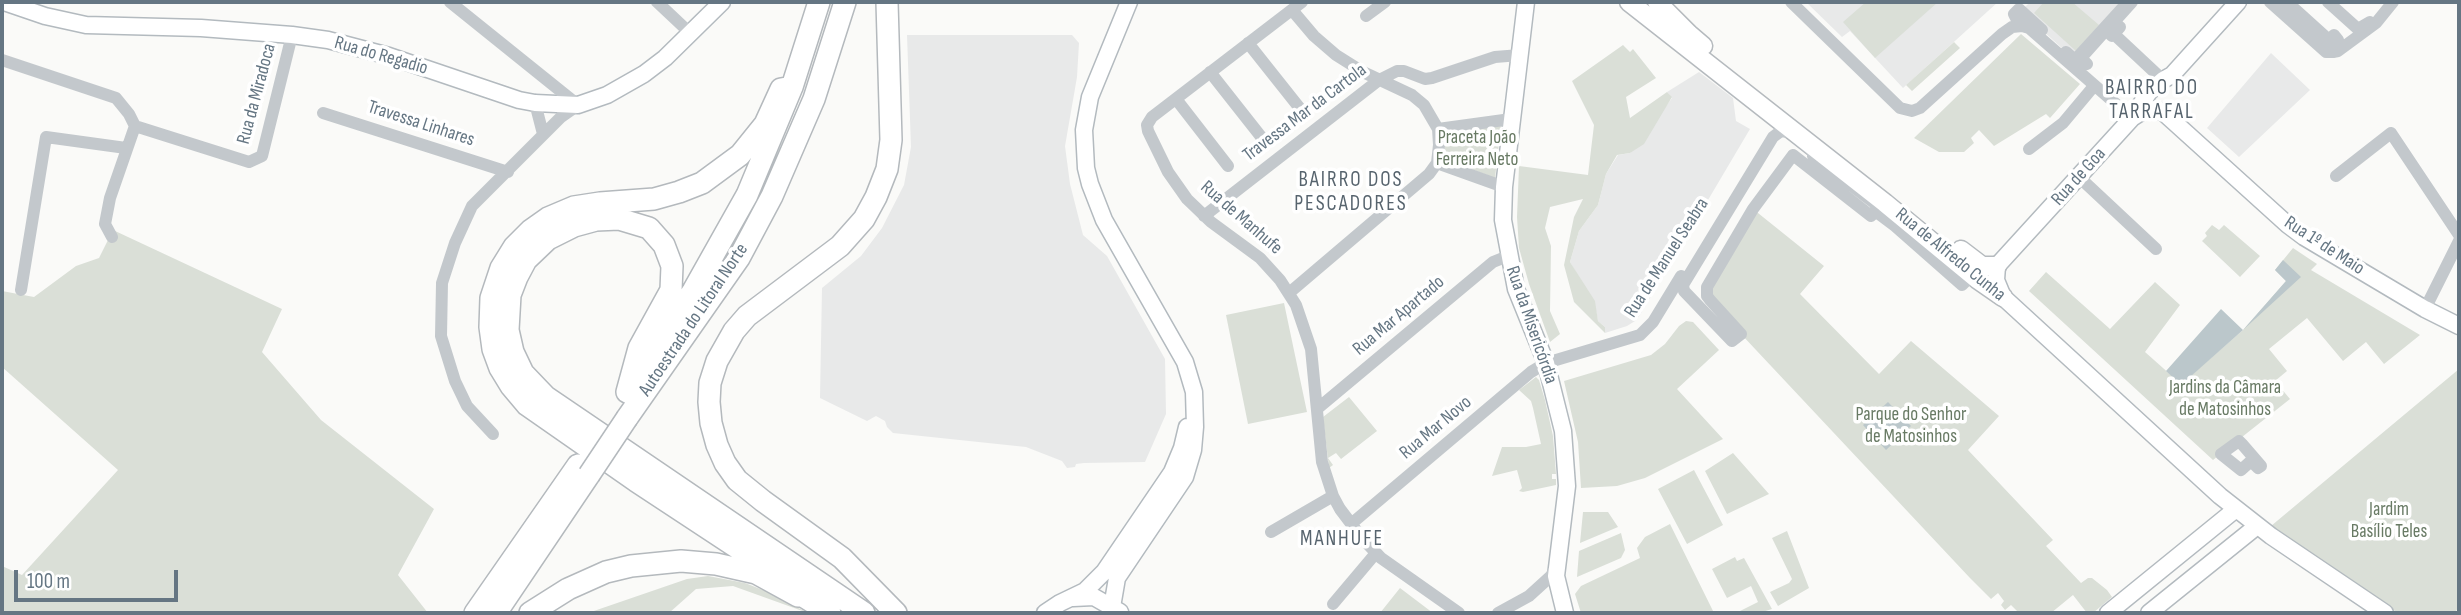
<!DOCTYPE html>
<html>
<head>
<meta charset="utf-8">
<style>
  body { margin:0 }
  #map { position:relative; width:2461px; height:615px; overflow:hidden; background:#fafaf8; font-family:"Sofia Sans Condensed",sans-serif }
  canvas { display:block }
  .frame { position:absolute; inset:0; border:4px solid #657683; pointer-events:none }
  .scale { position:absolute; left:14px; top:570px; width:164px; height:32px; box-sizing:border-box; border:4px solid #657683; border-top:0; padding-left:9px; font-size:21px; line-height:24px; white-space:nowrap; color:#657683; -webkit-text-stroke:5px #fff; paint-order:stroke }
</style>
</head>
<body>
<div id="map">
<canvas width="2461" height="615"></canvas>
<div class="frame"></div>
<div class="scale">100 m</div>
</div>
<script>
const g = document.querySelector('canvas').getContext('2d');
g.lineJoin = 'round';
function paint(path, color) { g.fillStyle = color; g.fill(path, 'evenodd'); }
const shape = rows => new Path2D(rows.map(r => 'M' + r).join(''));
function strokePath(path, color, width, dash) { g.strokeStyle = color; g.lineWidth = width; g.lineCap = dash ? 'butt' : 'round'; g.setLineDash(dash || []); g.stroke(path); }
function label(font, color, halo, rows, align = 'center') {
  g.font = font + ' "Sofia Sans Condensed",sans-serif'; g.lineWidth = 7; g.setLineDash([]); g.textBaseline = 'middle'; g.strokeStyle = halo; g.fillStyle = color; for (const [text, x, y, turn = 0] of rows) {
    g.save(); g.translate(x, y); g.rotate((+turn || 0) * Math.PI / 180); g.textAlign = isNaN(turn) ? turn : align; if (halo) g.strokeText(text, 0, 0); g.fillText(text, 0, 0); g.restore();
  }
}
paint(shape([
  [1806,2,1998,2,1903,88,1850,31,1842,37],
  [2030,2,2128,2,2075,60,2021,11],
  [907,35,1072,35,1079,43,1077,77,1065,146,1070,184,1083,235,1107,256,1165,359,1166,414,1145,462,1084,463,1076,464,1075,467,1067,468,1062,461,1026,447,893,433,887,427,885,421,876,416,867,421,820,398,822,288,861,256,882,228,904,185,911,147],
  [2271,53,2310,90,2239,157,2207,128],
  [1699,72,1733,98,1736,121,1750,129,1640,315,1635,321,1627,326,1605,333,1605,327,1598,321,1595,306,1570,262,1579,231,1598,205,1606,174,1618,155,1630,153,1672,98,1667,92]
]), '#e8e9e9');
paint(shape([
  [1866,2,1938,2,1875,58,1843,22],
  [2044,2,2072,2,2099,25,2076,51,2034,13],
  [2021,34,2080,84,2050,118,2046,114,1994,146,1979,130,1971,138,1974,143,1964,152,1939,152,1914,138],
  [1954,42,1960,48,1912,91,1906,85],
  [1623,45,1630,52,1633,49,1656,78,1626,97,1630,118,1667,92,1672,97,1644,144,1630,153,1617,155,1606,174,1598,205,1579,231,1570,262,1595,301,1598,321,1605,327,1605,333,1574,302,1564,265,1574,217,1583,199,1550,207,1545,228,1551,246,1550,311,1560,334,1550,342,1529,284,1519,248,1517,217,1519,166,1588,175,1594,125,1572,81],
  [1501,125,1495,178,1444,159,1445,133],
  [1753,209,1824,266,1800,294,1879,374,1911,341,1999,416,1968,450,2053,540,2046,546,2081,583,2088,578,2092,578,2107,590,2112,597,2093,613,2087,613,2073,595,2051,613,2019,613,2011,605,2005,610,2001,605,2004,601,1998,593,1991,599,1970,578,1741,334,1707,287],
  [2212,225,2219,230,2224,225,2260,256,2240,277,2202,241,2207,236,2205,233],
  [113,230,282,309,262,352,321,420,434,509,398,575,428,613,2,613,2,566,22,575,118,470,2,367,2,291,34,297,76,266,99,258],
  [2293,248,2317,264,2311,270,2420,335,2384,364,2366,342,2343,361,2307,318,2269,349,2287,371,2275,381,2290,399,2213,460,2029,291,2046,272,2110,329,2155,282,2180,305,2145,352,2181,384,2243,330,2286,281,2275,270],
  [1284,303,1307,412,1248,424,1226,315],
  [1686,321,1693,322,1719,350,1677,389,1723,439,1645,478,1617,486,1581,488,1578,442,1564,381,1651,355,1665,344,1679,326],
  [2459,369,2459,606,2455,613,2398,613,2271,526],
  [1536,377,1539,380,1545,400,1553,436,1556,474,1552,474,1552,479,1556,479,1556,485,1523,492,1519,491,1522,488,1517,470,1492,476,1502,447,1526,447,1541,444,1533,408,1531,401,1519,390],
  [1349,397,1377,431,1341,459,1336,453,1328,458,1333,465,1329,468,1323,417],
  [1733,453,1769,494,1727,514,1705,471],
  [1694,470,1723,525,1687,544,1658,489],
  [1583,512,1608,512,1618,527,1580,543],
  [1670,524,1714,613,1581,613,1575,594,1581,586,1640,558,1637,548,1645,537],
  [1787,531,1809,588,1778,606,1770,592,1789,583,1792,579,1772,538],
  [1621,533,1625,550,1621,558,1577,577,1579,551],
  [1735,557,1737,561,1744,558,1772,609,1759,613,1736,613,1758,602,1751,586,1727,598,1712,569],
  [708,576,745,583,768,592,808,613,733,586,696,589,669,613,588,613,687,579],
  [1400,588,1433,613,1380,613]
]), '#dadfd7');
paint(shape([
  [2283,260,2301,277,2243,330,2181,385,2166,371,2221,309,2243,330,2286,281,2275,270],
  [1888,402,1911,426,1886,450,1863,425]
]), '#bbc7cb');
const secondary = shape([
  [4,2,45,16,86,25,201,28,292,35,328,40,389,56,519,100,535,103,578,105,607,95,644,74,665,58,722,2],
  [1526,2,1504,187,1503,220,1516,289,1546,363,1563,431,1567,486,1556,576,1565,613],
  [2238,2,2172,75,2163,80,2149,92,2132,118,1997,266,1996,280,2003,297,2220,496,2271,536,2385,613],
  [2132,118,2143,111,2154,109,2163,112,2288,225,2304,237,2425,309,2459,326],
  [1073,598,1094,597,1120,612],
  [1045,613,1060,603,1085,591,1104,572,1172,472,1182,448,1187,427],
  [1111,613,1117,578,1185,477,1193,450,1195,427,1194,392,1185,362,1104,220,1090,184,1086,168,1084,130,1090,97,1129,2],
  [2108,613,2236,509],
  [2149,613,2257,526]
]);
const primary = shape([
  [1629,2,1885,203,1977,279,2003,297],
  [1657,2,1689,34,1703,46],
  [1961,250,1982,266,1997,266]
]);
const highway = shape([
  [887,2,891,140,887,169,876,197,864,219,840,246,747,316,734,331,717,361,710,383,709,402,711,423,717,445,725,463,737,480,763,501,842,558,896,613],
  [792,87,781,89,765,124,740,155,702,183,679,192,654,199,600,203,574,207,548,218,531,230,514,247,501,268,491,298,490,327,493,349,500,368,511,386,527,405,636,481,800,589,803,596],
  [638,376,693,291,747,195,792,87,819,2],
  [627,392,639,348,671,290,672,266,664,245,649,228,619,219,596,220,574,226,548,239,526,260,517,277,510,295,508,330,513,352,523,373,546,397,864,613],
  [627,418,739,258,772,196,814,99,845,2],
  [475,613,578,465],
  [496,613,589,475],
  [530,613,568,589,606,572,631,566,681,561,716,564,756,573,798,596,803,596,830,613]
]);
strokePath(secondary, '#b3babf', 19);
strokePath(primary, '#b5babe', 21);
strokePath(highway, '#b4b9bd', 24);
strokePath(shape([
  [450,2,578,105,561,117,472,206,455,243,442,283,441,336,455,381,467,406,493,434],
  [657,2,690,33],
  [1302,2,1152,117,1147,125,1148,131,1168,172,1187,199,1211,222,1260,258,1280,280,1296,305,1311,349,1322,462,1333,496,1340,509,1362,538,1381,558,1459,613],
  [1791,2,1900,108,1912,111,1920,108,2002,34,2012,27,2022,26,2029,28,2132,118],
  [2270,2,2326,52,2333,52,2338,51,2376,23,2393,2],
  [2287,2,2329,40,2334,35,2338,40,2331,47,2326,47],
  [2328,2,2358,29,2370,22],
  [1366,16,1385,2],
  [2029,24,2018,22,2014,14,2019,9,2042,30],
  [2117,37,2163,80],
  [1248,43,1302,111],
  [2066,52,2075,60,2128,2],
  [2069,59,2079,66,2087,64,2081,58,2106,30,2112,36,2120,27,2114,22,2132,2],
  [2,60,116,98,129,114,135,126,110,198,105,224,112,237],
  [1210,72,1266,143],
  [1176,99,1228,166],
  [535,103,543,134],
  [323,113,508,172],
  [135,126,249,162,262,156,292,35],
  [1438,129,1511,119],
  [1781,131,1790,132,1815,153,1813,156,1877,205,1878,204,1887,211,1886,213,1951,266,1953,263,1970,277,1962,285,1895,226,1875,211,1871,216,1793,155,1753,209,1707,287,1707,296,1710,300,1741,334,1732,341,1684,291,1683,285,1773,137,1781,131],
  [2029,149,2063,123,2094,86],
  [1437,163,1504,187],
  [2336,176,2391,133,2459,235],
  [2079,177,2156,249],
  [1204,216,1379,80,1397,71,1404,71,1425,79,1432,78,1495,57,1520,55],
  [21,290,46,137,126,148],
  [1289,293,1429,174,1437,163,1439,145,1438,129,1424,105,1412,95,1363,72,1336,55,1314,36,1292,10],
  [2425,309,2459,241],
  [1317,409,1493,262,1508,256],
  [2239,441,2242,444,2261,466,2258,468,2251,461,2241,470,2221,454,2239,441],
  [1351,524,1531,372,1546,363,1640,335,1653,322,1681,276],
  [1271,532,1333,496],
  [1333,604,1376,553],
  [1498,613,1529,596,1551,576,1557,565]
]), '#c3c8cc', 12);
strokePath(secondary, '#fff', 16);
strokePath(primary, '#fff', 18);
strokePath(highway, '#fff', 21);
const highwayBridge = shape([
  [589,475,627,418]
]);
strokePath(highwayBridge, '#b4b9bd', 24, []);
strokePath(highwayBridge, '#fff', 21);
label('19px', '#657683', '#fff', [
  ["Rua do Regadio",381,56,16],
  ["Rua da Miradoca",257,94,-75],
  ["Travessa Mar da Cartola",1305,113,-37],
  ["Travessa Linhares",421,124,18],
  ["Rua de Goa",2079,177,-48],
  ["Rua de Manhufe",1241,218,41],
  ["Rua 1º de Maio",2324,246,33],
  ["Rua de Alfredo Cunha",1950,255,39],
  ["Rua de Manuel Seabra",1667,258,-57],
  ["Rua Mar Apartado",1399,316,-40],
  ["Autoestrada do Litoral Norte",694,320,-56],
  ["Rua da Misericórdia",1531,325,71],
  ["Rua Mar Novo",1436,428,-40]
]);
label('19px', '#687a64', '#fff', [
  ["Praceta João",1477,138],
  ["Ferreira Neto",1477,160],
  ["Jardins da Câmara",2225,388],
  ["de Matosinhos",2225,410],
  ["Parque do Senhor",1911,415],
  ["de Matosinhos",1911,437],
  ["Jardim",2389,510],
  ["Basílio Teles",2389,532]
]);
g.letterSpacing = '2px';
label('21px', '#57646e', '#fff', [
  ["BAIRRO DO",2152,89],
  ["TARRAFAL",2152,113],
  ["BAIRRO DOS",1351,181],
  ["PESCADORES",1351,205],
  ["MANHUFE",1342,540]
]);
g.letterSpacing = '0px';
</script>
</body>
</html>
